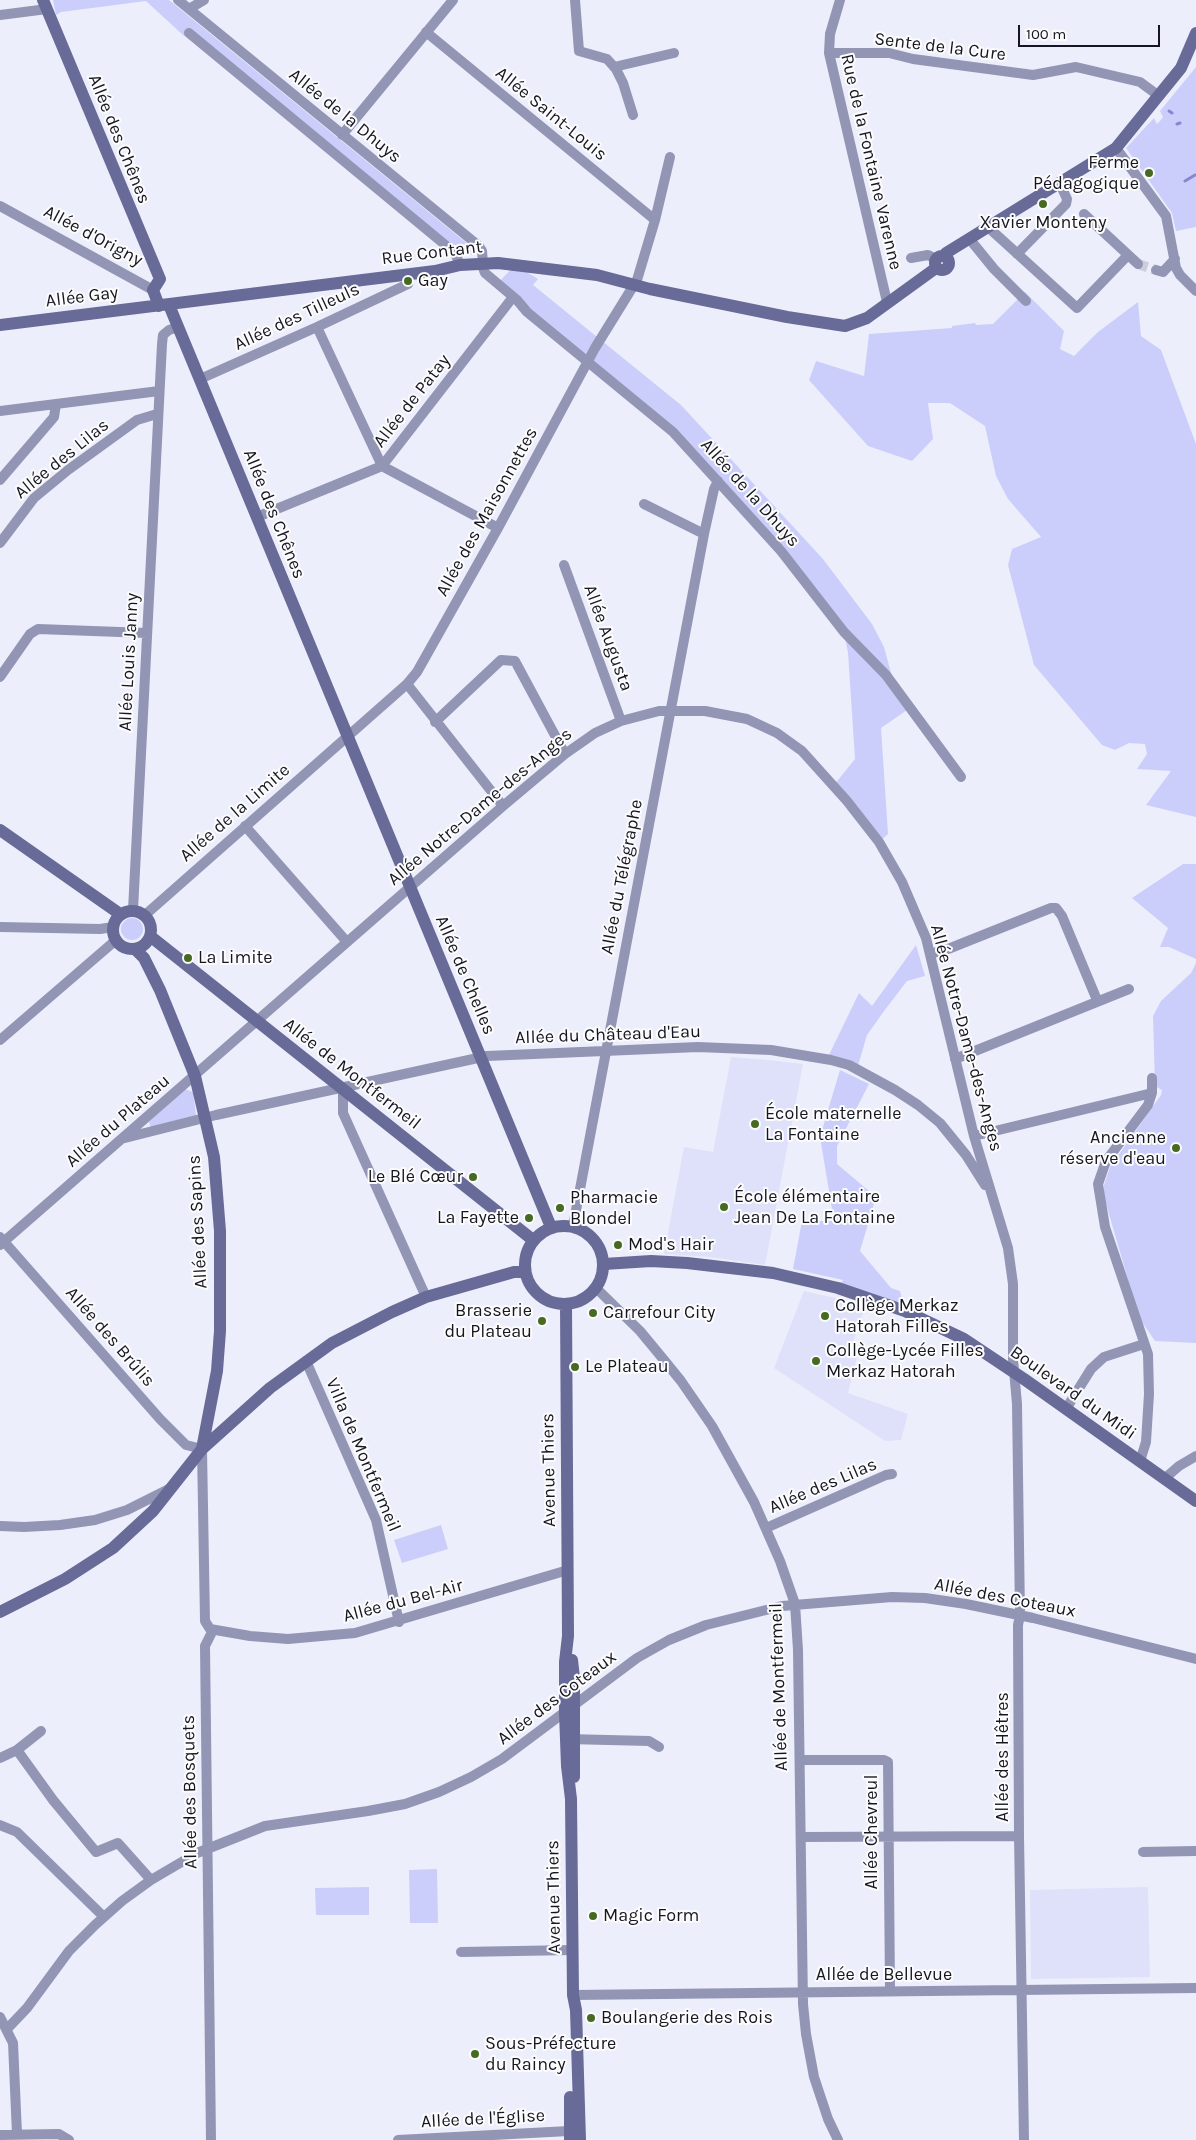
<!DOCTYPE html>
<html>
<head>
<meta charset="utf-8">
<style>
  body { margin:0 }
  #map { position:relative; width:1196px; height:2140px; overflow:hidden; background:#edeefb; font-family:Karla,sans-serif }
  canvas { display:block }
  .scale { position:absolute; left:1018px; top:25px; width:142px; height:22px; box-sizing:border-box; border:2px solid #161622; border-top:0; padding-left:6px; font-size:15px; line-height:18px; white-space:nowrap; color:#161622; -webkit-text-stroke:4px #fcfcfc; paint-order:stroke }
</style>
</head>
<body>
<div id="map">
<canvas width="1196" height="2140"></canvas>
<div class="scale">100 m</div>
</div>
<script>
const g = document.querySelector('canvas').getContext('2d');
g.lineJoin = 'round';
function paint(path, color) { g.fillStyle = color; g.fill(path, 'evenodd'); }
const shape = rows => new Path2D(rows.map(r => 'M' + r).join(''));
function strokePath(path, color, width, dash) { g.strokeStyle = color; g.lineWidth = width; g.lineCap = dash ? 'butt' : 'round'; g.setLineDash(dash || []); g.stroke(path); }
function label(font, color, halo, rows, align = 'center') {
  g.font = font + ' Karla,sans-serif'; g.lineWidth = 4; g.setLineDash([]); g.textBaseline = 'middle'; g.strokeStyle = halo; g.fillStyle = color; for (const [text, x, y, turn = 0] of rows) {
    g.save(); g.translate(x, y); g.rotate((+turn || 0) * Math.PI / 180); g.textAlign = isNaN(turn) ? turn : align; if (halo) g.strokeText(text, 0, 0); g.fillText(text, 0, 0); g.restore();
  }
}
paint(shape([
  [731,1057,769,1060,803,1064,765,1265,710,1257,664,1254,684,1147,713,1152],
  [804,1291,844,1300,865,1308,850,1350,858,1354,848,1393,908,1414,901,1440,885,1441,774,1368],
  [1148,1887,1150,1977,1031,1979,1030,1890]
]), '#dfe1fa');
paint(shape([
  [53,0,169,0,469,245,472,255,455,253,189,33,184,36,146,1,61,12,56,15],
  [1196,67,1196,227,1176,231,1172,213,1126,148,1154,118,1157,124,1160,121,1163,117,1160,111],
  [515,265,538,279,533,285,681,405,823,559,872,624,884,647,891,673,907,710,881,728,888,834,879,842,834,785,855,759,848,653,844,632,673,432,497,284],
  [1025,292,1064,331,1060,349,1074,356,1098,332,1138,302,1141,336,1161,350,1196,444,1196,817,1146,805,1171,771,1137,769,1147,754,1145,744,1129,743,1115,750,1102,745,1034,665,1008,565,1012,549,1041,537,1008,499,996,476,985,426,950,403,928,403,933,439,912,461,868,446,809,380,816,361,864,376,869,334,952,328,952,326,975,323,976,325,993,324],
  [1183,864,1196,864,1196,959,1169,947,1160,947,1168,928,1132,898],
  '121 929a11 11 0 1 1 22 0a11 11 0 1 1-22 0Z',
  [916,945,925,976,907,981,884,1011,867,1035,857,1069,827,1059,859,993,872,1006],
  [1196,963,1196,1343,1155,1341,1142,1322,1132,1293,1104,1197,1104,1185,1110,1167,1161,1095,1162,1090,1155,1086,1153,1016,1161,1001,1191,973],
  [840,1070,869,1084,837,1146,837,1164,876,1197,860,1251,891,1288,900,1291,905,1311,838,1288,843,1280,793,1269,802,1221,834,1221,820,1137],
  [185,1089,193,1092,196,1115,152,1127,150,1126,149,1121],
  [441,1525,448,1549,402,1563,394,1540],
  [437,1869,438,1923,410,1923,409,1870],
  [369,1887,369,1915,316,1915,315,1888]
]), '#cbcefb');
strokePath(shape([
  [1169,111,1172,113],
  [1177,124,1180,123],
  [1185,181,1195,175]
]), '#8688cf', 3);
strokePath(shape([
  [1138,264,1156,270]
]), '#cdceda', 10, [10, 5]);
strokePath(shape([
  [178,0,479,246,482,251,483,263],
  [575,0,579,51,607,59,616,69,623,83,633,115],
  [840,0,830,34,829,53,887,302],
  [189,9,204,0],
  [0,15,47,9],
  [426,32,655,220],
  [189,33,455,253,460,265],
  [829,53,889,53,913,59,1033,75,1076,67,1140,82,1159,96],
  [614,67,674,53],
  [342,135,453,0],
  [1116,148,1166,216,1176,268,1180,275,1196,291],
  [0,206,153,290],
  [1084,214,1138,264],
  [989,228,1077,308,1128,255],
  [972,242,994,269,1026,301],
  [1017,254,1066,204,1067,199,1060,184],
  [911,258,928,255,936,259],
  [481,263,485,273,517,300,527,312,673,432,781,551,844,632,886,675,961,777],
  [1156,270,1163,272,1175,259],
  [317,327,382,466,498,528],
  [200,379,317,327,408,284],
  [0,411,159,391],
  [0,480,54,417,56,404],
  [644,504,704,534],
  [257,517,382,466,513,297],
  [0,543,34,498,68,470,137,420,157,414],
  [564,565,621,721],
  [0,677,30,634,38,629,147,633],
  [407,684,503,806],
  [435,722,501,660,515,661,565,754],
  [245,826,347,942],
  [133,910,162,344,163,335,169,330,178,327],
  [145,915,407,684,417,672,498,528,595,348,637,280,655,220,670,157],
  [0,927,100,929,113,927],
  [930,954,948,949,1051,908,1056,908,1062,916,1097,1000],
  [0,1040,116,940],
  [955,1059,1129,989],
  [343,1088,343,1113,426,1297],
  [974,1136,1152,1093],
  [125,1138,216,1115,487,1056,698,1047,771,1050,831,1060,849,1065,895,1090,918,1105,940,1123,966,1155,985,1185],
  [573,1226,704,534,714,489,718,481],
  [0,1237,160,1419,186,1445,202,1449,205,1621,210,1629,250,1636,288,1639,355,1633,568,1570],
  [0,1245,503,806,565,754,595,733,621,721,659,711,705,711,747,719,777,733,802,751,847,801,879,842,902,882,926,938,974,1136,1008,1248,1013,1284,1013,1359,1017,1404,1020,1615,1018,1625,1019,1836,1024,2140],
  [596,1288,640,1331,664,1360,681,1381,712,1426,754,1502,780,1561,795,1604,798,1650,803,2004,806,2034,814,2077,828,2119,838,2140],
  [306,1361,376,1520,399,1622],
  [1066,1409,1091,1369,1104,1357,1144,1344],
  [1140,1461,1146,1442,1149,1394,1148,1354,1105,1227,1098,1184,1106,1161,1148,1105,1152,1093,1152,1078],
  [1164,1479,1179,1466,1196,1456],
  [0,1526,24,1527,60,1525,95,1520,127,1510,169,1489],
  [766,1528,886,1475,892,1474],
  [567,1739,649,1741,659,1747],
  [17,1750,53,1800,96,1852,118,1843,151,1880],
  [0,1758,17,1750,41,1731],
  [800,1760,884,1760,888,1762,890,1991],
  [0,1825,17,1832,104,1917],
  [801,1837,1019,1836],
  [1143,1852,1196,1851],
  [461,1952,572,1950],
  [573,1995,1196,1988],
  [0,2017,13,2043,17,2134],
  [7,2029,27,2008,69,1951,95,1925,122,1901,151,1880,197,1853,265,1826,368,1811,405,1804,439,1792,471,1777,502,1759,637,1658,669,1640,706,1625,782,1606,892,1597,925,1598,966,1604,1033,1618,1196,1659],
  [0,2135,59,2134,69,2140],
  [211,2140,205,1646,213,1630],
  [398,2140,569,2131,574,2136]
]), '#9395b5', 10);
strokePath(shape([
  [43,0,160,279,153,290,159,306],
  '935 263a7 7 0 1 1 14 0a7 7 0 1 1-14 0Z',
  [945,257,946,253,1116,148,1181,68,1196,33],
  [169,305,551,1227],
  [0,325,435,271,460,265,498,263,597,275,650,289,787,317,845,326,867,318,936,268],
  [0,830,120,914],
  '113 930a19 19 0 1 1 38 0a19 19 0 1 1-38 0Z',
  [150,936,533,1240],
  [135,949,144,958,160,990,195,1076,214,1157,220,1231,220,1331,217,1371,202,1449],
  '525 1265a39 39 0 1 1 78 0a39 39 0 1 1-78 0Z',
  [604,1264,651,1261,687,1263,773,1273,838,1288,905,1311,964,1339,1024,1379,1196,1501],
  [566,1304,568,1636,565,1662,565,1713,567,1766,571,1799,573,1995,576,2010,580,2140],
  [0,1612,65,1579,113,1548,153,1511,202,1449,270,1388,332,1343,392,1312,426,1297,514,1272,525,1272],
  [572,1660,574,1678,574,1777],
  [570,2140,570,2097]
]), '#686a98', 12);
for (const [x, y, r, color] of [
  [1149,173,5,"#466a22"],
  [1043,204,5,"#466a22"],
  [408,281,5,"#466a22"],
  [188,958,5,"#466a22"],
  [755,1124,5,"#466a22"],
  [1176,1148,5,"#466a22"],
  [473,1177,5,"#466a22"],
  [724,1207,5,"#466a22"],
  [560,1208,5,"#466a22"],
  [529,1218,5,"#466a22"],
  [618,1245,5,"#466a22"],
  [593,1313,5,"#466a22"],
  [825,1316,5,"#466a22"],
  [542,1321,5,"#466a22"],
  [816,1361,5,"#466a22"],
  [575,1367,5,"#466a22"],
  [593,1916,5,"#466a22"],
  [591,2018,5,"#466a22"],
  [475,2054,5,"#466a22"]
]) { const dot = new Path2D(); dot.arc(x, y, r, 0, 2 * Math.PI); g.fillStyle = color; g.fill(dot); strokePath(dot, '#fcfcfc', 2); }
label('18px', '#161622', '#fcfcfc', [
  ["Sente de la Cure",940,47,7],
  ["Allée Saint-Louis",551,114,39],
  ["Allée de la Dhuys",345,116,39],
  ["Allée des Chênes",119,139,68],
  ["Rue de la Fontaine Varenne",871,162,77],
  ["Allée d'Origny",93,236,28],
  ["Rue Contant",432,253,-7],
  ["Allée Gay",82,297,-7],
  ["Allée des Tilleuls",297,317,-25],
  ["Allée de Patay",412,401,-52],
  ["Allée des Lilas",62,459,-39],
  ["Allée de la Dhuys",750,493,48],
  ["Allée des Maisonnettes",487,512,-61],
  ["Allée des Chênes",274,514,68],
  ["Allée Augusta",608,638,70],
  ["Allée Louis Janny",129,662,-87],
  ["Allée Notre-Dame-des-Anges",480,807,-40],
  ["Allée de la Limite",235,813,-41],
  ["Allée du Télégraphe",622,877,-79],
  ["Allée de Chelles",465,975,67],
  ["Allée du Château d'Eau",608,1035,-2],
  ["Allée Notre-Dame-des-Anges",966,1038,75],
  ["Allée de Montfermeil",352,1074,38],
  ["Allée du Plateau",118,1121,-41],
  ["Allée des Sapins",198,1222,-93],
  ["Allée des Brûlis",110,1337,49],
  ["Boulevard du Midi",1073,1393,35],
  ["Villa de Montfermeil",363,1455,67],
  ["Avenue Thiers",549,1470,-91],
  ["Allée des Lilas",823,1486,-23],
  ["Allée des Coteaux",1005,1598,11],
  ["Allée du Bel-Air",403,1601,-15],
  ["Allée de Montfermeil",779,1687,-92],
  ["Allée des Coteaux",557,1698,-37],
  ["Allée des Hêtres",1003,1757,-90],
  ["Allée des Bosquets",190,1792,-91],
  ["Allée Chevreul",872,1832,-90],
  ["Avenue Thiers",554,1897,-91],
  ["Allée de Bellevue",884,1975],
  ["Allée de l'Église",483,2119,-3]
]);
label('18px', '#161622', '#fcfcfc', [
  ["Ferme",1139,163,"right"],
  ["Pédagogique",1139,184,"right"],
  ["Xavier Monteny",1043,223,"center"],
  ["Gay",418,281],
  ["La Limite",198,958],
  ["École maternelle",765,1114],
  ["La Fontaine",765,1135],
  ["Ancienne",1166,1138,"right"],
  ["réserve d'eau",1166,1159,"right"],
  ["Le Blé Cœur",463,1177,"right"],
  ["École élémentaire",734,1197],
  ["Jean De La Fontaine",734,1218],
  ["Pharmacie",570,1198],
  ["Blondel",570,1219],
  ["La Fayette",519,1218,"right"],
  ["Mod's Hair",628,1245],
  ["Collège Merkaz",835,1306],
  ["Hatorah Filles",835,1327],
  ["Brasserie",532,1311,"right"],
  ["du Plateau",532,1332,"right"],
  ["Carrefour City",603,1313],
  ["Collège-Lycée Filles",826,1351],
  ["Merkaz Hatorah",826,1372],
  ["Le Plateau",585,1367],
  ["Magic Form",603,1916],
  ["Boulangerie des Rois",601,2018],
  ["Sous-Préfecture",485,2044],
  ["du Raincy",485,2065]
], 'left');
</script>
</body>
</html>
